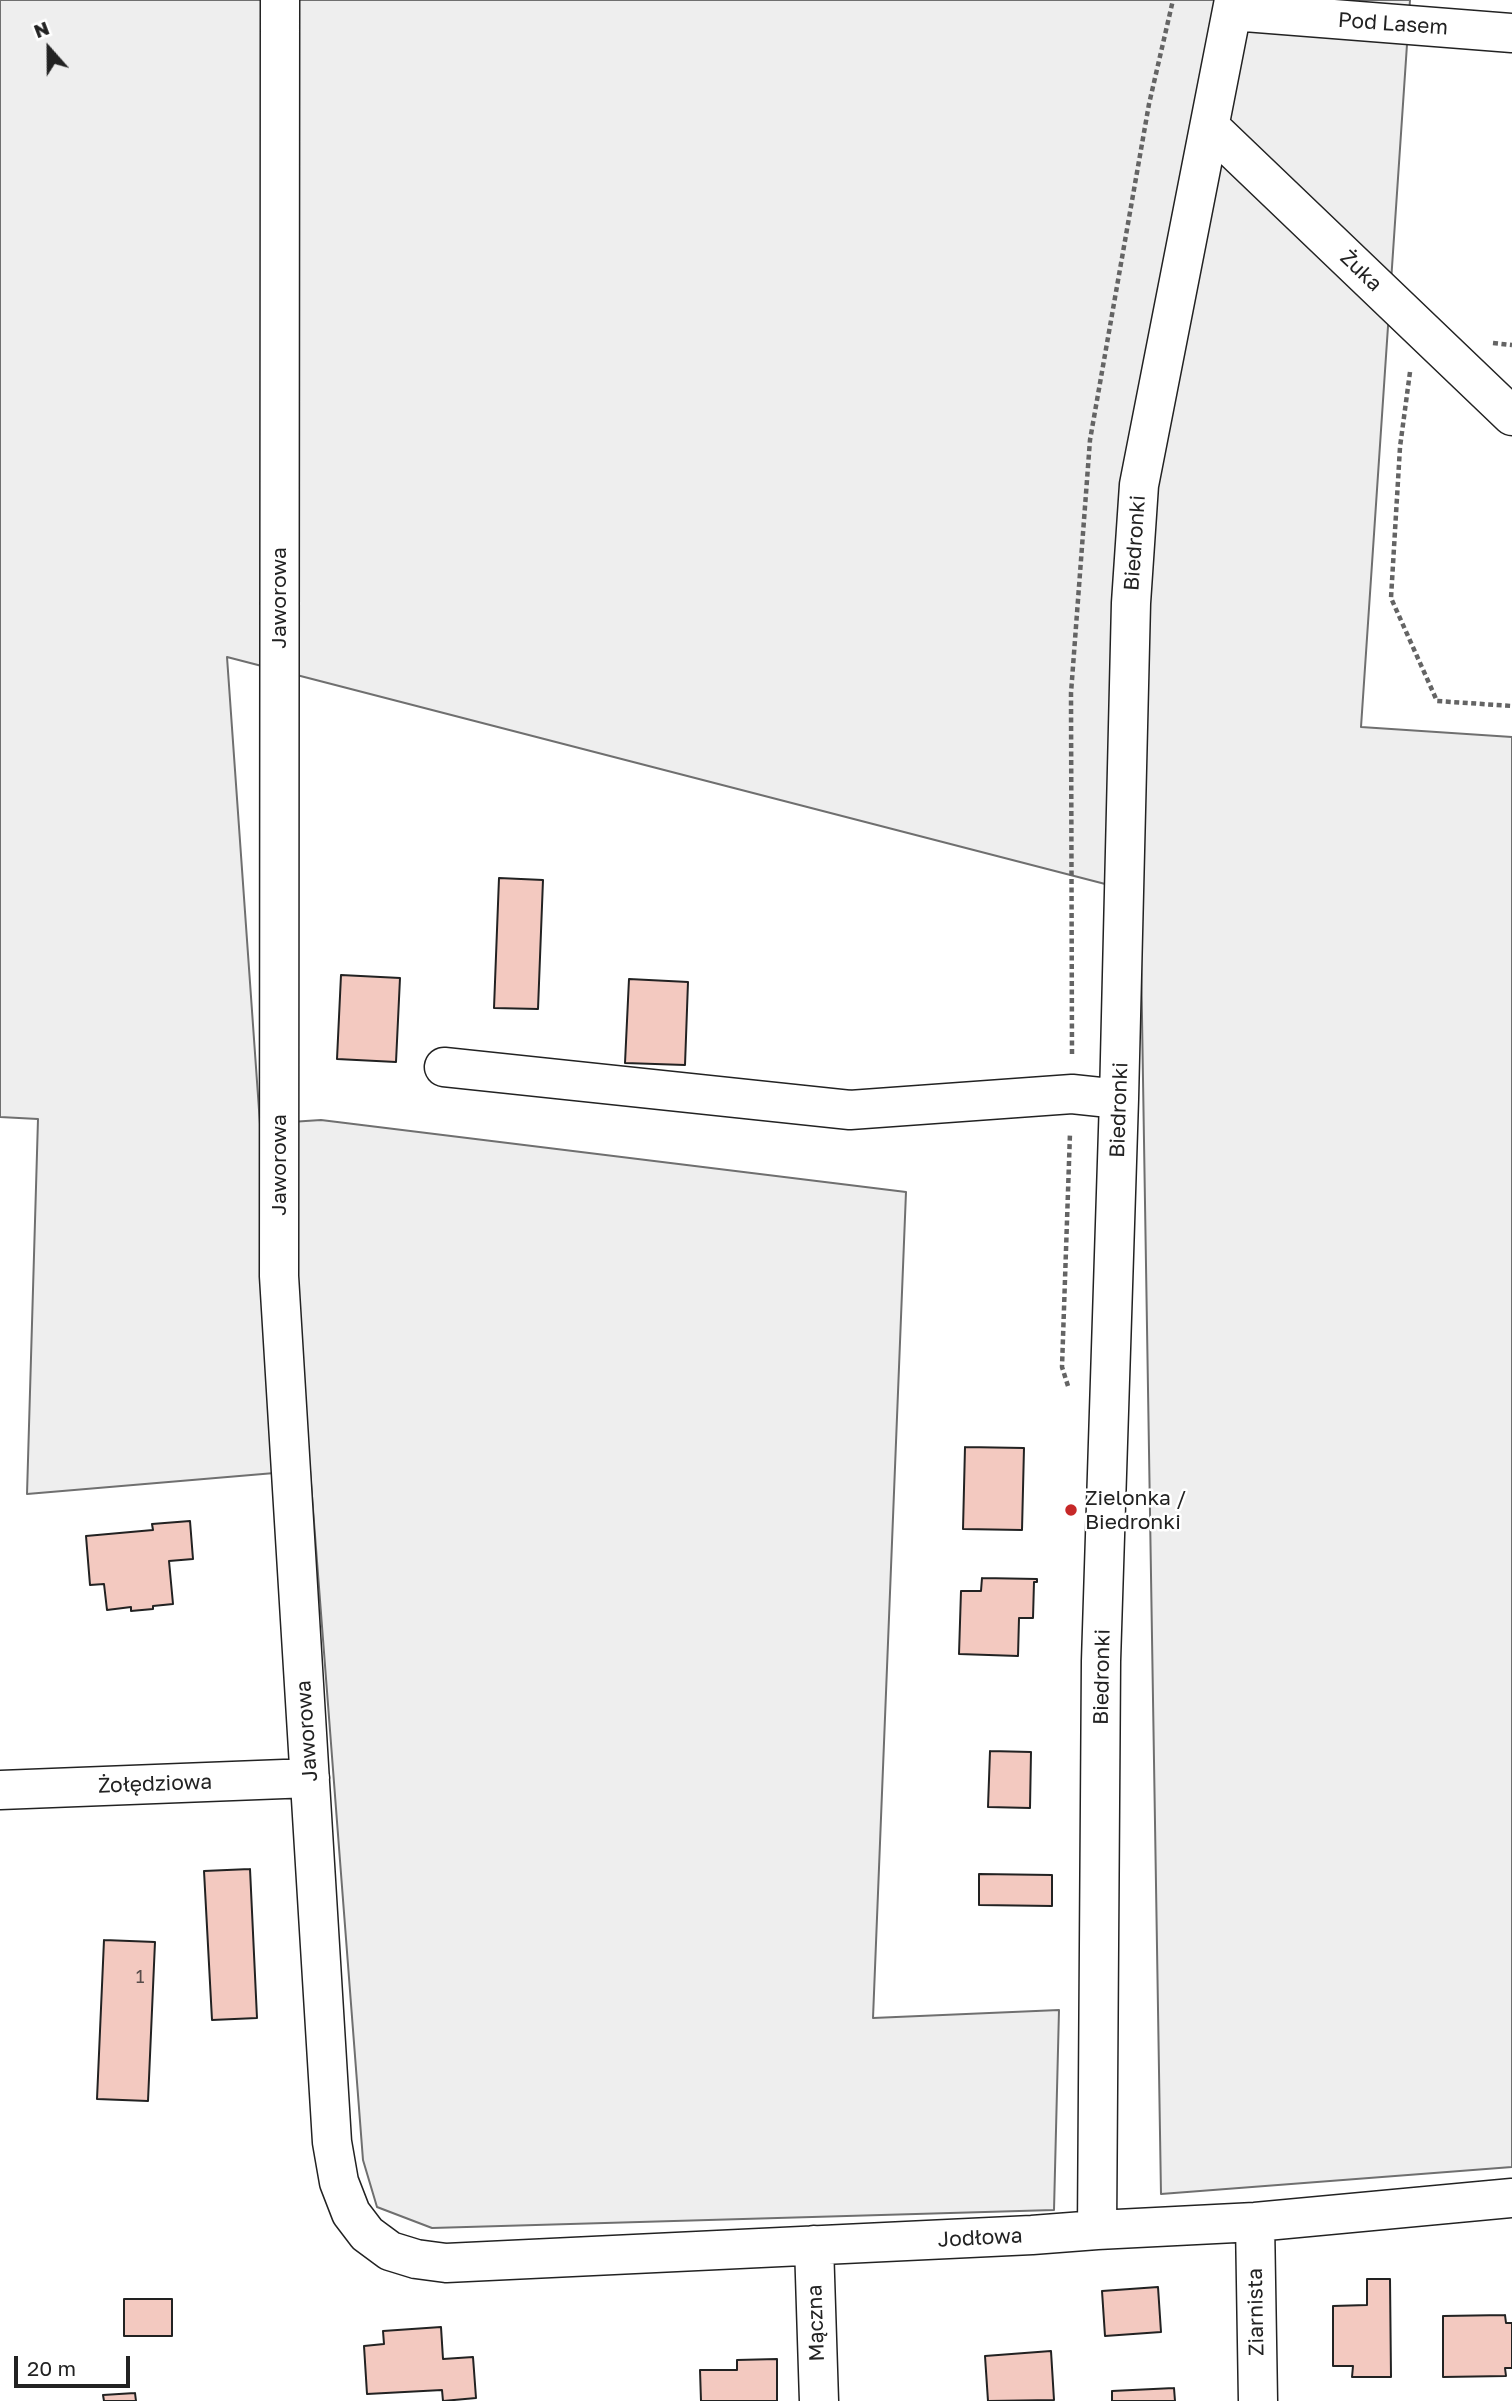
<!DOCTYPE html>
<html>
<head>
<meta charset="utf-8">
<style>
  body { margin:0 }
  #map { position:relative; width:1512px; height:2401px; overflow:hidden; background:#fff; font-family:"Golos Text",sans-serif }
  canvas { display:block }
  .north { position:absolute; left:14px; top:14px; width:70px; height:70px; -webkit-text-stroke:5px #fff; paint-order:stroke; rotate:339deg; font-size:19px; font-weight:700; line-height:28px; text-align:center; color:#222 }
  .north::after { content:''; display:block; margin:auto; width:24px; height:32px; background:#222; clip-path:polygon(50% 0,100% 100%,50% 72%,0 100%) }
  .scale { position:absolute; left:14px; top:2356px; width:116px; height:32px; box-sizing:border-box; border:4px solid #222; border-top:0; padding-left:9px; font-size:21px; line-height:24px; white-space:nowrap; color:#222; -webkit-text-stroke:5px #fff; paint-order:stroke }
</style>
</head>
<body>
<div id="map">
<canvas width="1512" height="2401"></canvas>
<div class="north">N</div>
<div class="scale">20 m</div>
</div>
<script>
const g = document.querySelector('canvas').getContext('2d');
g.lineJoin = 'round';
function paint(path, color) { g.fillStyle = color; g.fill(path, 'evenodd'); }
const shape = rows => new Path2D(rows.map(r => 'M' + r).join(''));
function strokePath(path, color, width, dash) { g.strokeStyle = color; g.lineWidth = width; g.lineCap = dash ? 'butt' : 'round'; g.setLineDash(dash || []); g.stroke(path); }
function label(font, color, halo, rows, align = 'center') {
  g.font = font + ' "Golos Text",sans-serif'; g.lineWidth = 5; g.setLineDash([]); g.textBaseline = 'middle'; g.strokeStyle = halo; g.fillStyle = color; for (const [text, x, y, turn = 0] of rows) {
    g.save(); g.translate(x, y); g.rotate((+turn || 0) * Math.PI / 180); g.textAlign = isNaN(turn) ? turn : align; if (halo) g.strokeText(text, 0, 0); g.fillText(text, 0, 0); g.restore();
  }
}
const green = shape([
  [0,0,1410,0,1361,727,1512,737,1512,2167,1161,2194,1140,893,227,657,260,1124,321,1120,906,1192,873,2018,1059,2010,1054,2210,432,2228,377,2207,363,2160,310,1470,27,1494,38,1119,0,1117,0,0]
]);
paint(green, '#eee');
strokePath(green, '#6f6f6f', 2);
const building = shape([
  [499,878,543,880,538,1009,494,1008,499,878],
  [341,975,400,978,396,1062,337,1059,341,975],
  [629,979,688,982,685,1065,625,1063,629,979],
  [965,1447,1024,1448,1022,1530,963,1529,965,1447],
  [190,1521,193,1559,169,1561,173,1604,153,1606,153,1609,131,1611,131,1607,107,1610,104,1584,90,1585,86,1536,153,1530,152,1524,190,1521],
  [982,1578,1037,1579,1037,1582,1034,1582,1033,1618,1019,1618,1018,1656,959,1654,961,1591,981,1591,982,1578],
  [990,1751,1031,1752,1030,1808,988,1807,990,1751],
  [250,1869,257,2018,212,2020,204,1871,250,1869],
  [979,1874,1052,1875,1052,1906,979,1905,979,1874],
  [104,1940,155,1942,148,2101,97,2099,104,1940],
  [1367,2279,1390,2279,1391,2377,1352,2377,1353,2366,1333,2366,1333,2306,1367,2305,1367,2279],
  [1158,2287,1161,2332,1105,2336,1102,2291,1158,2287],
  [124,2299,172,2299,172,2336,124,2336,124,2299],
  [1505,2315,1506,2323,1512,2323,1512,2368,1505,2368,1506,2376,1443,2377,1443,2316,1505,2315],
  [441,2327,443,2359,473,2357,476,2398,443,2401,442,2390,367,2394,364,2346,384,2344,383,2331,441,2327],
  [1051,2351,1054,2400,988,2401,985,2356,1051,2351],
  [777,2359,777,2401,701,2401,700,2370,737,2370,737,2360,777,2359],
  [1174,2388,1175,2401,1112,2401,1112,2391,1174,2388],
  [135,2393,136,2401,104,2401,103,2395,135,2393]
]);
paint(building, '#f3c9c0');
strokePath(building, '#222', 2);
const minor = shape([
  [280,0,279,1276,332,2142,339,2182,351,2213,367,2234,390,2251,416,2259,446,2263,1032,2235,1097,2230,1255,2222,1512,2198],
  [1232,11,1512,33],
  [1210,127,1512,416],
  [444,1067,850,1110,1072,1094,1119,1099],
  [0,1790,310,1778],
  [1255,2222,1258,2401],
  [1097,2230,1101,1661,1119,1099,1131,603,1139,485,1234,0],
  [814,2245,819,2401]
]);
strokePath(minor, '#222', 41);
strokePath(shape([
  [1493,343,1512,345],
  [1410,372,1400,447,1391,598,1437,701,1512,706],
  [1072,1054,1071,693,1090,440,1149,104,1173,0],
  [1068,1386,1062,1367,1070,1133]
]), '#646464', 4.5, [5, 3.5]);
strokePath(minor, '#fff', 38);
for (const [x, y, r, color] of [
  [1071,1510,7,"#c62828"]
]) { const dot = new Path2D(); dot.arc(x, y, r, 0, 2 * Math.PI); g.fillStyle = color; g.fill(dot); strokePath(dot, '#fff', 2.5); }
label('18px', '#564c4a', null, [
  ["1",140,1977]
]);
label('21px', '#222', '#fff', [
  ["Pod Lasem",1393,24,4],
  ["Żuka",1361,271,44],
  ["Biedronki",1135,543,-86],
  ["Jaworowa",279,598,-90],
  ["Biedronki",1119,1110,-88],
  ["Jaworowa",279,1165,-90],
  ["Biedronki",1102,1677,-89],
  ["Jaworowa",307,1731,-94],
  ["Żołędziowa",155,1784,-2],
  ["Jodłowa",980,2238,-3],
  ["Ziarnista",1256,2312,-91],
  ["Mączna",816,2323,-92]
]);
label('21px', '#222', '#fff', [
  ["Zielonka /",1085,1498],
  ["Biedronki",1085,1522]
], 'left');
</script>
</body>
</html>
